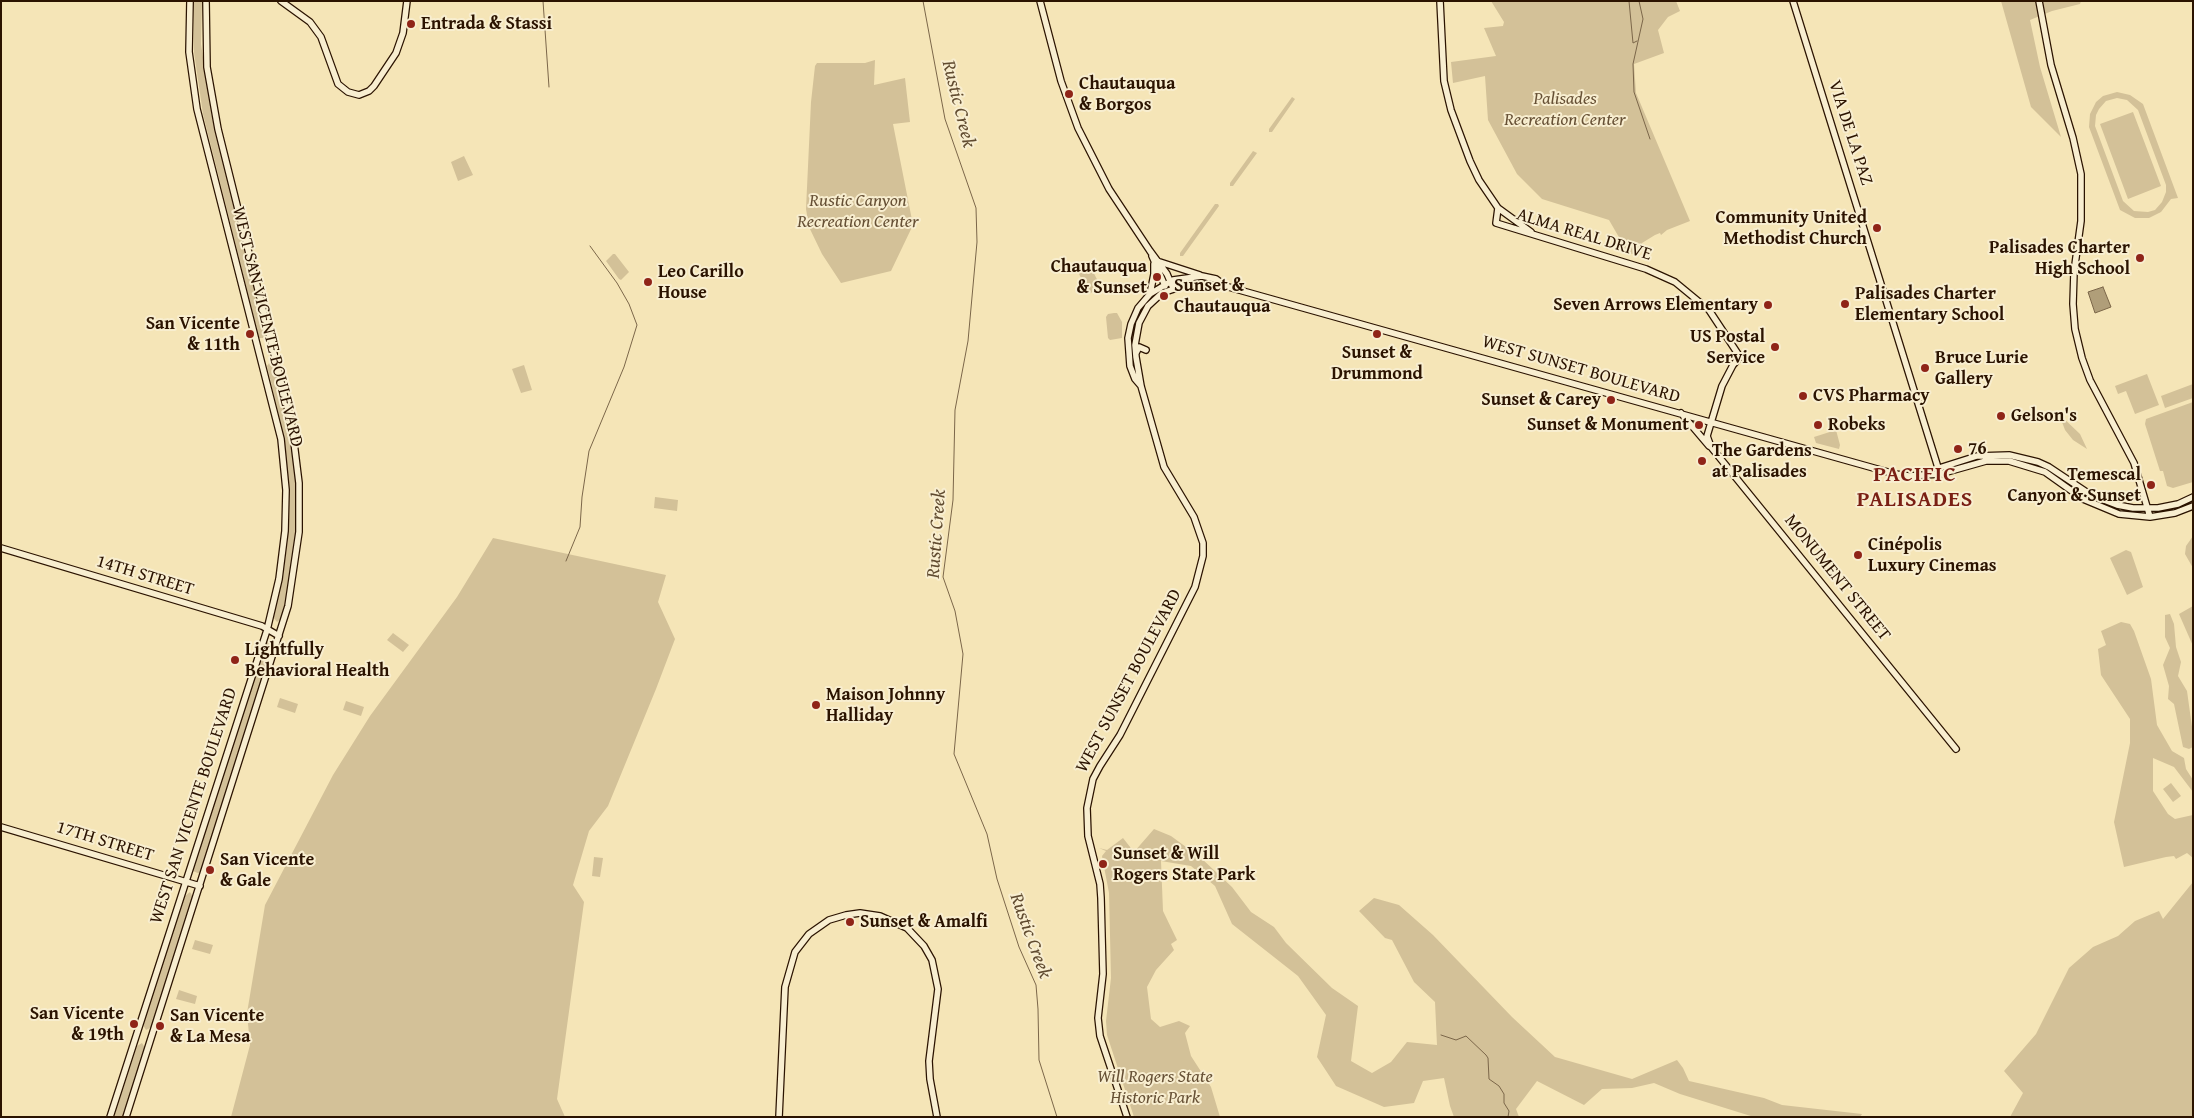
<!DOCTYPE html>
<html>
<head>
<meta charset="utf-8">
<style>
  body { margin:0 }
  #map { position:relative; width:2194px; height:1118px; overflow:hidden; background:#f5e5b7; font-family:"Gentium Book Plus",serif }
  canvas { display:block }
  .frame { position:absolute; inset:0; border:2px solid #2b1300; pointer-events:none }
</style>
</head>
<body>
<div id="map">
<canvas width="2194" height="1118"></canvas>
<div class="frame"></div>
</div>
<script>
const g = document.querySelector('canvas').getContext('2d');
g.lineJoin = 'round';
function paint(path, color) { g.fillStyle = color; g.fill(path, 'evenodd'); }
const shape = rows => new Path2D(rows.map(r => 'M' + r).join(''));
function strokePath(path, color, width, dash) { g.strokeStyle = color; g.lineWidth = width; g.lineCap = dash ? 'butt' : 'round'; g.setLineDash(dash || []); g.stroke(path); }
function label(font, color, halo, rows, align = 'center') {
  g.font = font + ' "Gentium Book Plus",serif'; g.lineWidth = 4; g.setLineDash([]); g.textBaseline = 'middle'; g.strokeStyle = halo; g.fillStyle = color; for (const [text, x, y, turn = 0] of rows) {
    g.save(); g.translate(x, y); g.rotate((+turn || 0) * Math.PI / 180); g.textAlign = isNaN(turn) ? turn : align; if (halo) g.strokeText(text, 0, 0); g.fillText(text, 0, 0); g.restore();
  }
}
paint(shape([
  [194,1,202,1,201,44,212,117,267,338,259,338,203,114,194,52],
  [1491,1,1676,1,1680,11,1668,17,1658,30,1664,53,1634,64,1636,93,1690,221,1667,230,1661,235,1660,233,1655,235,1642,243,1638,255,1617,251,1620,239,1609,220,1542,199,1517,174,1488,120,1485,76,1453,83,1451,62,1496,56,1484,28,1503,26,1504,22],
  [2001,1,2081,1,2080,4,2052,11,2030,20,2040,67,2061,137,2031,107],
  [875,60,874,85,905,78,910,122,893,124,913,225,891,271,841,283,822,254,809,227,806,209,811,102,815,66,817,63,865,63],
  [2117,92,2130,95,2143,104,2178,198,2171,199,2161,212,2149,218,2135,218,2120,210,2089,127,2090,114,2096,102,2103,96],
  [2117,98,2127,100,2138,110,2166,185,2166,192,2162,202,2155,210,2148,212,2134,211,2123,201,2095,126,2096,115,2099,109,2106,101],
  [1292,97,1295,99,1272,132,1269,132,1269,129],
  [2133,112,2161,186,2128,199,2100,124],
  [1253,151,1257,153,1233,186,1230,186,1230,183],
  [464,156,473,175,458,181,451,162],
  [1215,204,1218,204,1219,206,1183,256,1180,256,1180,253],
  [613,254,615,254,629,272,621,280,619,279,606,261],
  [1089,264,1101,287,1089,294,1077,270],
  [1114,313,1117,313,1122,322,1122,338,1110,340,1108,338,1106,317,1108,314],
  [270,362,273,363,286,409,294,458,297,498,295,549,288,591,281,619,277,622,273,617,283,578,288,539,288,478,280,420,267,366],
  [524,365,532,390,521,393,512,369],
  [2147,374,2159,405,2135,414,2126,391,2118,394,2115,386],
  [2193,384,2193,398,2165,408,2161,396],
  [2193,402,2193,482,2173,488,2167,486,2163,471,2160,471,2145,424,2146,419],
  [2059,414,2080,434,2087,449,2073,440,2065,430],
  [1836,430,1840,445,1839,449,1816,443,1814,437],
  [655,497,678,500,677,511,654,508],
  [2193,536,2193,568,2185,554,2186,546],
  [493,538,666,575,658,602,675,639,656,689,608,806,589,831,573,885,584,902,557,1099,565,1117,231,1117,250,1045,247,1013,265,905,333,775,370,716,457,597],
  [2126,550,2131,552,2143,587,2127,595,2110,558],
  [2193,606,2193,646,2179,614],
  [2170,614,2174,624,2176,647,2181,662,2178,676,2187,691,2193,734,2193,747,2189,749,2183,747,2174,704,2168,699,2169,686,2163,665,2170,648,2165,637,2165,615],
  [2121,622,2130,624,2134,631,2151,679,2157,725,2172,751,2184,758,2186,769,2193,780,2193,792,2174,767,2153,758,2153,791,2168,814,2175,819,2193,815,2193,858,2187,853,2176,859,2174,856,2166,857,2124,867,2114,822,2130,743,2130,719,2101,675,2098,649,2106,645,2101,631],
  [393,633,409,645,403,652,387,640],
  [271,639,274,642,200,874,193,871,266,642],
  [280,698,298,704,295,713,277,707],
  [346,701,364,707,361,716,343,710],
  [2171,783,2181,796,2173,802,2163,789],
  [1154,829,1171,836,1201,858,1232,887,1251,912,1274,927,1286,943,1332,988,1358,1006,1351,1061,1372,1073,1391,1062,1407,1042,1437,1045,1435,1002,1414,982,1392,940,1385,938,1359,911,1374,898,1399,905,1433,935,1512,1017,1555,1057,1632,1079,1677,1060,1683,1068,1689,1081,1764,1098,1782,1105,1862,1114,1860,1117,1754,1117,1680,1094,1654,1083,1632,1088,1602,1089,1584,1105,1537,1081,1516,1109,1519,1117,1454,1117,1450,1106,1444,1078,1423,1081,1414,1103,1384,1107,1336,1086,1317,1057,1326,1015,1298,976,1232,924,1215,886,1191,866,1161,861,1163,911,1177,940,1171,944,1174,950,1156,970,1147,987,1151,1019,1160,1027,1179,1021,1190,1026,1185,1033,1191,1056,1211,1087,1220,1117,1134,1117,1107,1035,1106,1021,1111,978,1109,893,1102,856,1106,851,1099,848,1107,850,1123,838,1134,852],
  [594,857,603,858,600,877,592,876],
  [2193,882,2193,1117,2010,1117,2023,1093,2004,1071,2036,1034,2069,968,2093,947,2118,936,2135,921,2159,911,2163,919],
  [190,892,193,897,152,1027,146,1030,143,1025,185,896],
  [195,940,213,945,210,954,192,949],
  [179,990,197,996,195,1004,176,999],
  [142,1043,145,1048,123,1117,114,1117,137,1046]
]), '#d3c198');
const water = shape([
  [2103,287,2111,307,2095,313,2088,292,2103,287]
]);
paint(water, '#b09e79');
strokePath(water, '#7b6649', 1);
strokePath(shape([
  [543,1,549,87],
  [923,1,945,119,976,208,977,242,968,341,955,410,953,500,943,577,955,611,963,654,954,754,987,834,997,879,1019,947,1036,985,1038,1009,1039,1060,1057,1117],
  [1629,1,1633,43,1637,41],
  [1639,1,1643,19,1633,64,1634,92,1650,139],
  [566,561,580,527,582,497,589,451,624,367,637,325,629,304,617,283,590,246],
  [1441,1035,1456,1040,1466,1036,1486,1055,1488,1058,1489,1079,1499,1086,1504,1094,1504,1103,1509,1111,1508,1117]
]), '#7b6649', 1);
const secondary = shape([
  [281,1,310,22,321,37,338,84,348,92,359,95,369,91,374,86,396,53,403,33,407,1],
  [1040,1,1061,81,1078,128,1109,189,1150,251,1167,274,1173,288],
  [1440,1,1444,81,1451,110,1470,161,1479,180,1498,208,1496,223,1646,269,1675,282,1709,310,1740,357,1733,365,1722,386,1707,436,1711,447,1956,749],
  [1793,1,1940,474],
  [2039,1,2051,65,2073,138,2081,174,2081,221,2074,272,2073,304,2075,329,2082,358,2090,380,2134,463,2150,517],
  [1498,208,1531,232],
  [1152,256,1165,286],
  [1160,262,1200,275],
  [1150,294,1154,274,1154,264],
  [1136,353,1139,347,1146,350],
  [1141,386,1135,379,1130,366,1128,338,1131,324,1138,308,1150,294,1173,280,1202,276,1216,279,1224,285],
  [1681,413,1709,446],
  [1936,469,1977,456,2009,455,2038,462,2049,467,2091,495,2117,505,2133,508,2158,508,2178,504,2193,497],
  [1,548,262,626,279,636],
  [1,827,200,886],
  [110,1117,267,630,279,579,285,531,286,490,281,439,197,109,189,52,190,1],
  [126,1117,288,606,299,532,299,483,292,426,218,129,207,67,206,1],
  [779,1117,785,987,795,952,809,934,829,920,846,915,860,913,880,916,907,928,924,946,932,960,938,989,929,1061,930,1079,937,1117],
  [1127,1117,1100,1036,1098,1018,1103,974,1101,898,1100,884,1088,836,1087,808,1093,779,1100,766,1120,735,1195,587,1203,556,1203,543,1194,517,1164,467,1141,386,1136,357,1135,345,1139,323,1148,306,1162,293,1189,284,1225,286,1895,474,1909,476,1940,474,1986,461,2009,461,2045,472,2083,499,2119,514,2150,517,2175,513,2193,506]
]);
strokePath(secondary, '#2b1300', 8);
strokePath(secondary, '#f8eed0', 5.5);
for (const [x, y, r, color] of [
  [411,24,5,"#8f2418"],
  [1069,94,5,"#8f2418"],
  [1877,228,5,"#8f2418"],
  [2140,258,5,"#8f2418"],
  [1157,277,5,"#8f2418"],
  [648,282,5,"#8f2418"],
  [1164,296,5,"#8f2418"],
  [1845,304,5,"#8f2418"],
  [1768,305,5,"#8f2418"],
  [250,334,5,"#8f2418"],
  [1377,334,5,"#8f2418"],
  [1775,347,5,"#8f2418"],
  [1925,368,5,"#8f2418"],
  [1803,396,5,"#8f2418"],
  [1611,400,5,"#8f2418"],
  [2001,416,5,"#8f2418"],
  [1699,425,5,"#8f2418"],
  [1818,425,5,"#8f2418"],
  [1958,449,5,"#8f2418"],
  [1702,461,5,"#8f2418"],
  [2151,485,5,"#8f2418"],
  [1858,555,5,"#8f2418"],
  [235,660,5,"#8f2418"],
  [816,705,5,"#8f2418"],
  [1103,864,5,"#8f2418"],
  [210,870,5,"#8f2418"],
  [850,922,5,"#8f2418"],
  [134,1024,5,"#8f2418"],
  [160,1026,5,"#8f2418"]
]) { const dot = new Path2D(); dot.arc(x, y, r, 0, 2 * Math.PI); g.fillStyle = color; g.fill(dot); strokePath(dot, '#f8eed0', 2); }
label('bold 18px', '#2b1300', '#f8eed0', [
  ["Entrada & Stassi",421,24],
  ["Chautauqua",1079,84],
  ["& Borgos",1079,105],
  ["Community United",1867,218,"right"],
  ["Methodist Church",1867,239,"right"],
  ["Palisades Charter",2130,248,"right"],
  ["High School",2130,269,"right"],
  ["Chautauqua",1147,267,"right"],
  ["& Sunset",1147,288,"right"],
  ["Leo Carillo",658,272],
  ["House",658,293],
  ["Sunset &",1174,286],
  ["Chautauqua",1174,307],
  ["Palisades Charter",1855,294],
  ["Elementary School",1855,315],
  ["Seven Arrows Elementary",1758,305,"right"],
  ["San Vicente",240,324,"right"],
  ["& 11th",240,345,"right"],
  ["US Postal",1765,337,"right"],
  ["Service",1765,358,"right"],
  ["Sunset &",1377,353,"center"],
  ["Drummond",1377,374,"center"],
  ["Bruce Lurie",1935,358],
  ["Gallery",1935,379],
  ["CVS Pharmacy",1813,396],
  ["Sunset & Carey",1601,400,"right"],
  ["Gelson's",2011,416],
  ["Sunset & Monument",1689,425,"right"],
  ["Robeks",1828,425],
  ["76",1968,449],
  ["The Gardens",1712,451],
  ["at Palisades",1712,472],
  ["Temescal",2141,475,"right"],
  ["Canyon & Sunset",2141,496,"right"],
  ["Cinépolis",1868,545],
  ["Luxury Cinemas",1868,566],
  ["Lightfully",245,650],
  ["Behavioral Health",245,671],
  ["Maison Johnny",826,695],
  ["Halliday",826,716],
  ["Sunset & Will",1113,854],
  ["Rogers State Park",1113,875],
  ["San Vicente",220,860],
  ["& Gale",220,881],
  ["Sunset & Amalfi",860,922],
  ["San Vicente",124,1014,"right"],
  ["& 19th",124,1035,"right"],
  ["San Vicente",170,1016],
  ["& La Mesa",170,1037]
], 'left');
label('italic 18px', '#665035', '#f8eed0', [
  ["Palisades",1565,99],
  ["Recreation Center",1565,120],
  ["Rustic Canyon",858,201],
  ["Recreation Center",858,222],
  ["Will Rogers State",1155,1077],
  ["Historic Park",1155,1098]
]);
label('18px', '#2b1300', '#f8eed0', [
  ["VIA DE LA PAZ",1850,133,72],
  ["ALMA REAL DRIVE",1584,235,17],
  ["WEST SAN VICENTE BOULEVARD",267,327,76],
  ["WEST SUNSET BOULEVARD",1581,370,16],
  ["14TH STREET",145,576,17],
  ["MONUMENT STREET",1837,578,51],
  ["WEST SUNSET BOULEVARD",1129,681,-62],
  ["WEST SAN VICENTE BOULEVARD",194,806,-72],
  ["17TH STREET",105,842,17]
]);
label('italic 19px', '#604b30', '#f8eed0', [
  ["Rustic Creek",958,104,76],
  ["Rustic Creek",937,534,-86],
  ["Rustic Creek",1030,936,70]
]);
g.letterSpacing = '1px';
label('bold 22px', '#7a1f14', '#f8eed0', [
  ["PACIFIC",1915,475],
  ["PALISADES",1915,500]
]);
g.letterSpacing = '0px';
</script>
</body>
</html>
